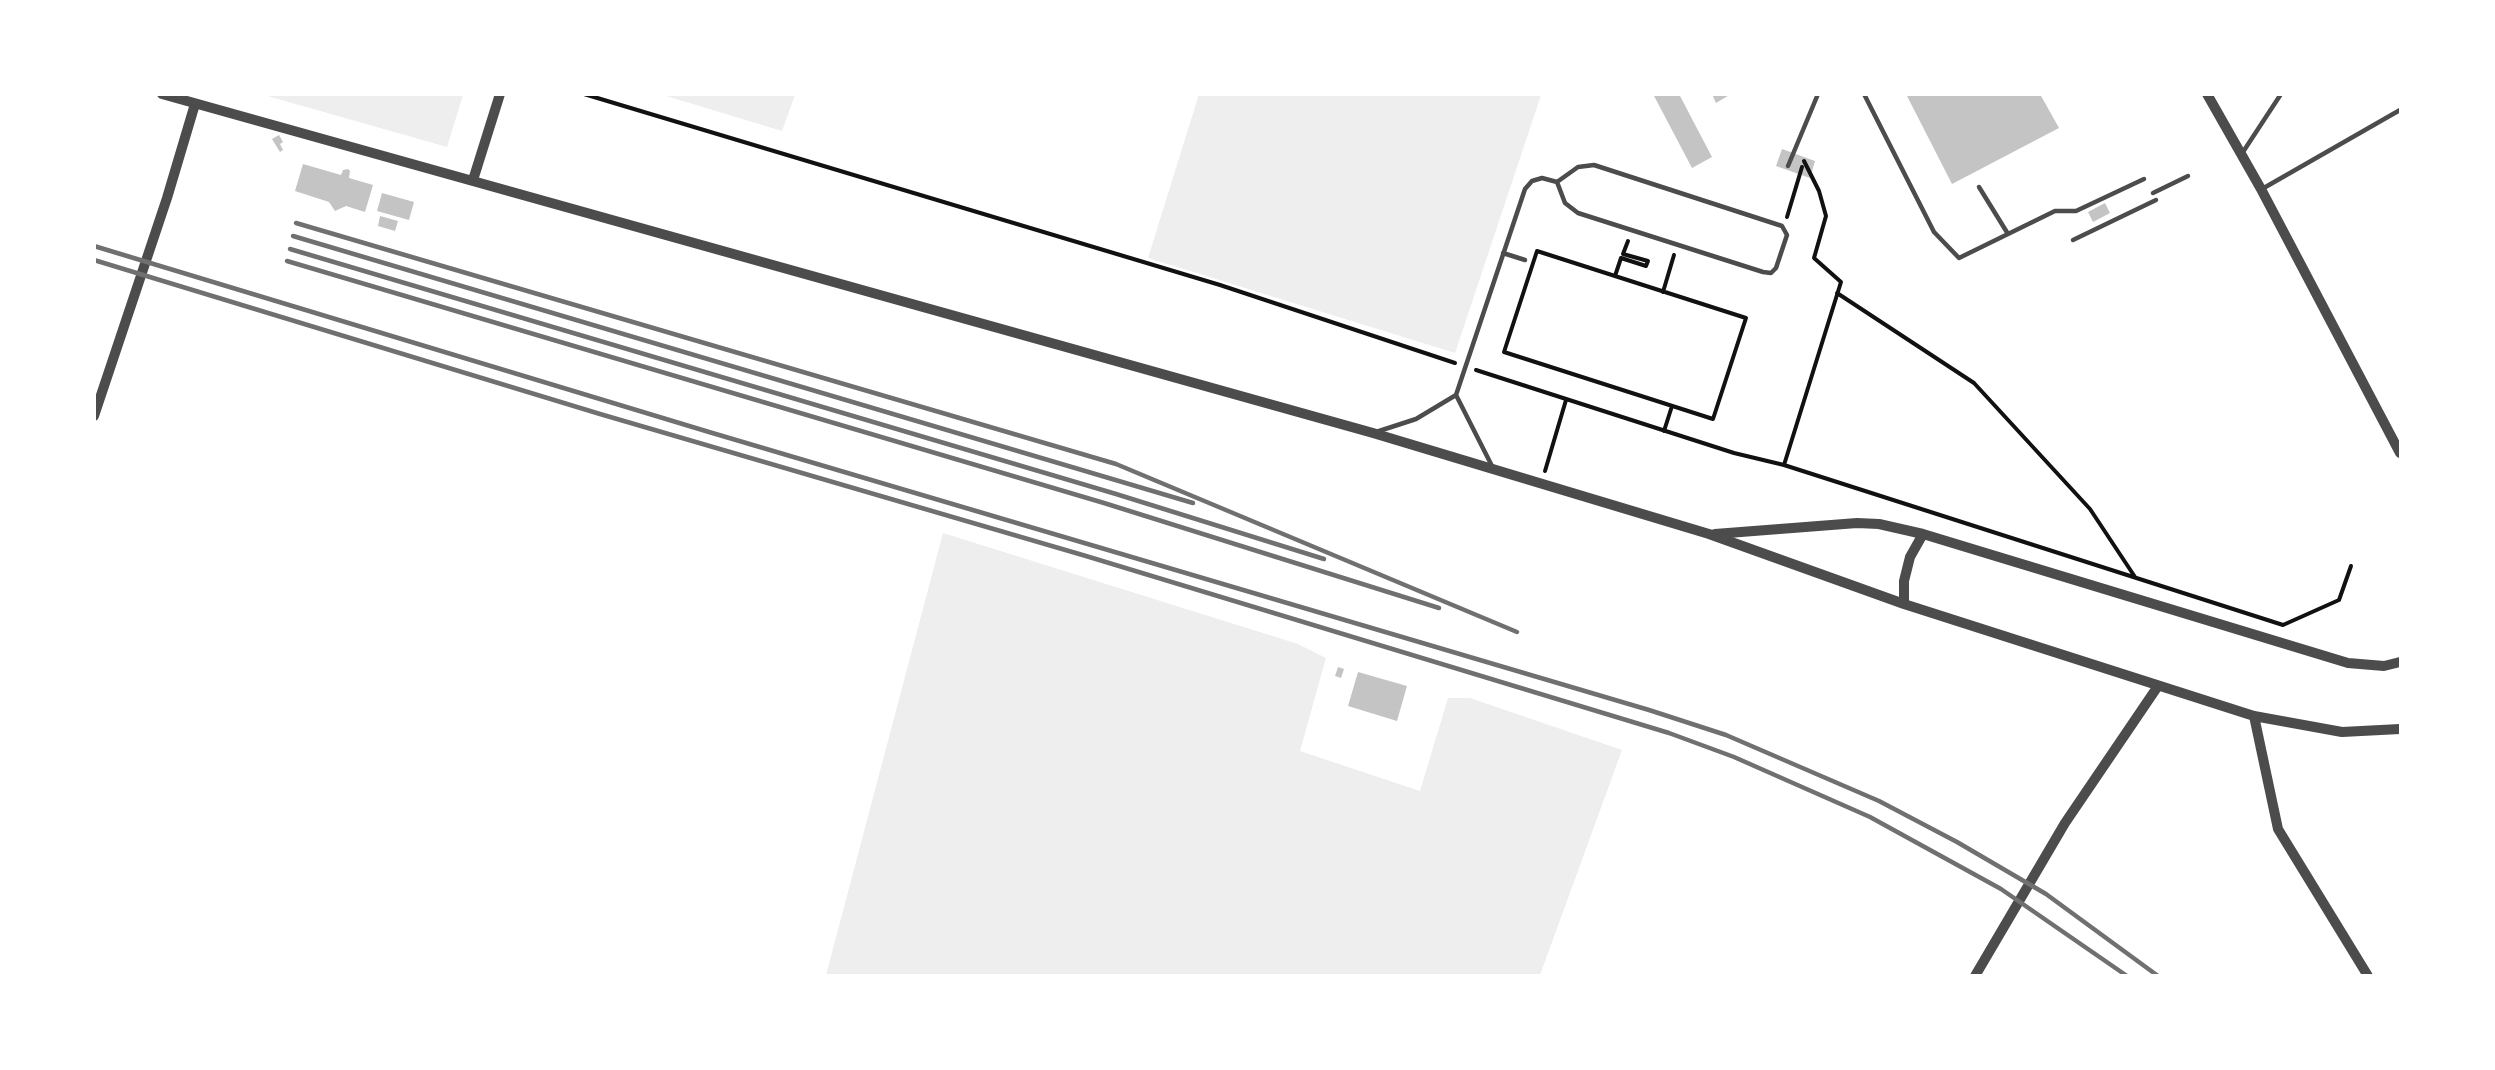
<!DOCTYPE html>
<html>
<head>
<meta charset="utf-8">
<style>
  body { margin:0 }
  #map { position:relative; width:2495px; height:1070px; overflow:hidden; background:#fff; font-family:Figtree,sans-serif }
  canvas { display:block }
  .frame { position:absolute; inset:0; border:96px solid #fff; pointer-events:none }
</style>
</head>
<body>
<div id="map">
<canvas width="2495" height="1070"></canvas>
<div class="frame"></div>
</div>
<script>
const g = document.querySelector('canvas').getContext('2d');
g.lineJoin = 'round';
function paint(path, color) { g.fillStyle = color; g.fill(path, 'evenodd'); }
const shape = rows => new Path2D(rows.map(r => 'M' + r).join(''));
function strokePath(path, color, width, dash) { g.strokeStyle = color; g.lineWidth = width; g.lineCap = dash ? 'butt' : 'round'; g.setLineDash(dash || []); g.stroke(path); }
paint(shape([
  [1199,94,1541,95,1455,353,1148,258],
  [264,95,463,95,447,147],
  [663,95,795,95,782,131],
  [943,533,1298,644,1326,658,1300,751,1420,791,1448,698,1470,698,1622,750,1540,975,826,975]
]), '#eee');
paint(shape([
  [1653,94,1679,94,1712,157,1692,168],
  [1712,94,1731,94,1716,103],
  [1906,94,2040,94,2059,128,1952,184],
  [279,135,283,142,280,144,283,150,280,152,272,139],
  [1782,149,1815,161,1810,178,1776,166],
  [303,164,341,175,343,170,348,169,350,171,349,178,373,185,365,212,346,206,335,211,329,202,295,191],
  [382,193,414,202,409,220,377,211],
  [2105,203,2110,213,2093,222,2088,212],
  [380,216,398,221,395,231,378,226],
  [1338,667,1344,669,1341,678,1335,676],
  [1358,672,1407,686,1397,721,1348,706]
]), '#c4c4c4');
strokePath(shape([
  [584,94,1220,285,1455,363],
  [1787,217,1802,167],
  [1537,251,1746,318,1713,419,1504,352,1537,251],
  [1615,276,1621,258,1646,266,1648,261,1623,254,1628,241],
  [1663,292,1674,255],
  [1837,293,1974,383,2090,509,2135,577],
  [1476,370,1734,453,1784,465,2283,625,2339,600,2351,566],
  [1664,431,1672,406],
  [1784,465,1841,282,1814,258,1826,216,1819,191,1804,161],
  [1545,471,1566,400]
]), '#111', 4);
strokePath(shape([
  [1864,94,1934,232,1959,258,2055,211,2076,211,2144,179],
  [2241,155,2281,94],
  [1594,165,1782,226,1787,235,1776,268,1771,273,1763,272,1578,213,1565,203,1557,182,1578,167,1594,165],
  [1788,166,1818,94],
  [1979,187,2008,234],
  [2262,189,2400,110],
  [2153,193,2188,176],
  [2073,240,2156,200],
  [1503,253,1525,260],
  [1456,395,1492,466],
  [1376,432,1416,419,1456,395,1525,189,1532,181,1542,178,1557,182]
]), '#4c4c4c', 4.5);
strokePath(shape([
  [162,94,1373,433,1709,534,1904,604,2254,716,2342,732,2400,729],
  [2207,94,2261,189,2400,453],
  [473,180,500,94],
  [94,416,167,198,195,104],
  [1715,534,1857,523,1879,524,1923,534,2348,663,2384,666,2400,662],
  [1904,604,1904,581,1910,557,1923,534],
  [2254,716,2278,829,2368,976],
  [1975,976,2065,823,2158,686]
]), '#4c4c4c', 10);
strokePath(shape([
  [296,223,1116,464,1517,632],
  [293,236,1193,503],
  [94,246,709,432,1649,710,1726,735,1879,801,1957,842,2046,894,2158,976],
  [290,249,1116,494,1324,559],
  [94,260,600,414,1086,556,1669,733,1734,757,1870,817,2001,889,2127,976],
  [287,261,1104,503,1439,608]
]), '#707070', 4.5);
</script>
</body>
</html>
